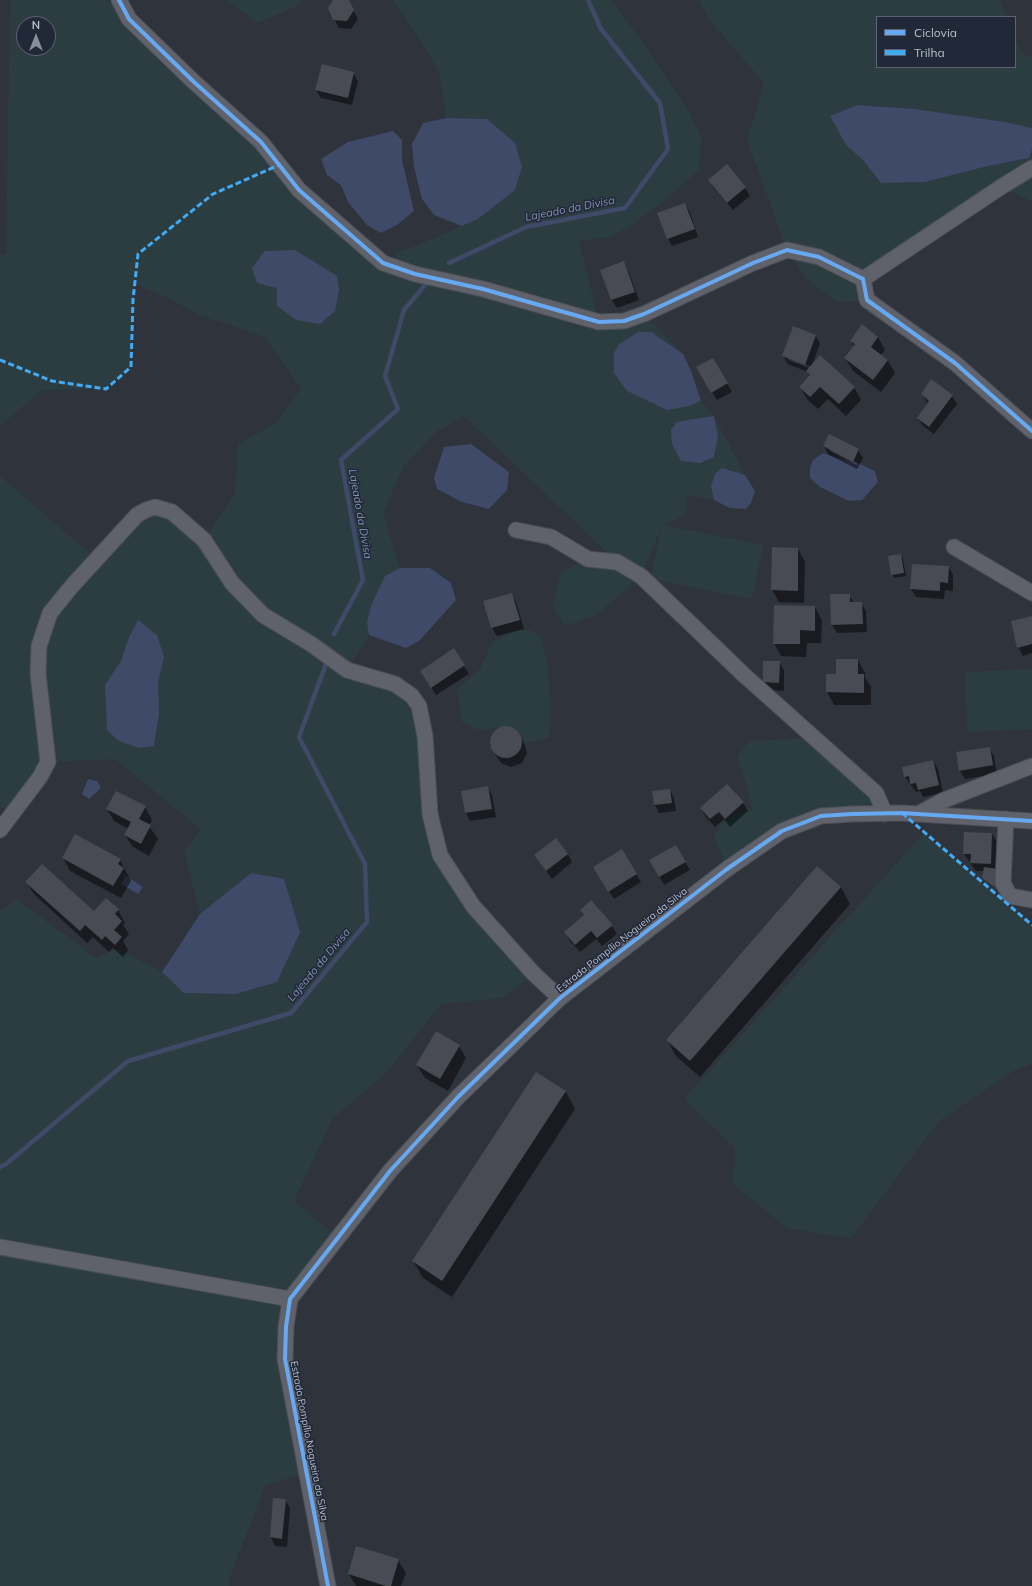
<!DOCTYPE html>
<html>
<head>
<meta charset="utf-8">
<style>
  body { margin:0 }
  #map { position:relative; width:1032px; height:1586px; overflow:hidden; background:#2f333c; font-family:Mulish,sans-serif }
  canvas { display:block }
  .legend { position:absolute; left:876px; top:16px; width:140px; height:52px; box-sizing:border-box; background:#212838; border:1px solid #5e6473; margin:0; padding:5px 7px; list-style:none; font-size:12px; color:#babfcc }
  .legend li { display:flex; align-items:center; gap:8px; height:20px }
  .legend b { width:20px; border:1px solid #5e6473 }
  .north { position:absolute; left:16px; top:16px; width:40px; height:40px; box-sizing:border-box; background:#212838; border:1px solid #5e6473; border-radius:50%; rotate:0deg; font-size:11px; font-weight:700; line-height:16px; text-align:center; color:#babfcc }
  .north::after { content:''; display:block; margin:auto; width:14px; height:18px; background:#898e9a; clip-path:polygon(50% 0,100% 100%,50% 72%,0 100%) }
</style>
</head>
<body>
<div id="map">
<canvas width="1032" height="1586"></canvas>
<ul class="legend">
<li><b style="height:5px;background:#66a8f1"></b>Ciclovia</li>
<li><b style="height:5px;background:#42abf6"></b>Trilha</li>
</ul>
<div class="north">N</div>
</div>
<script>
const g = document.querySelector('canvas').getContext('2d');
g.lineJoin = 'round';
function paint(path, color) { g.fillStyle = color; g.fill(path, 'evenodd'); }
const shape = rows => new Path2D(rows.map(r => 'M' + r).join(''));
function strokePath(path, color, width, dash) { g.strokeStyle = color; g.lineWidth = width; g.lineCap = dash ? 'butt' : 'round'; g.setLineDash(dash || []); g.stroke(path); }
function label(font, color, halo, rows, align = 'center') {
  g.font = font + ' Mulish,sans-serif'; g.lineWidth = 3; g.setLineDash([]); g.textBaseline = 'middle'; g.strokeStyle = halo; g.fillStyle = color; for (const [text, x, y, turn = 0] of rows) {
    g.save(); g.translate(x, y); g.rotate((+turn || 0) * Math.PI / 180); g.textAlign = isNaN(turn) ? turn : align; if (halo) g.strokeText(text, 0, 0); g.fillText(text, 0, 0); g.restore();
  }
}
paint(shape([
  [10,0,106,0,129,19,299,190,396,267,396,253,433,239,478,219,515,190,522,167,487,119,446,118,439,71,407,20,392,0,611,0,647,48,685,105,701,137,699,170,671,195,631,225,612,236,579,241,599,322,644,314,683,354,691,371,701,401,714,416,745,475,722,468,711,486,714,500,687,495,686,515,663,525,763,545,752,599,651,579,661,528,641,576,596,615,565,626,553,605,561,572,588,559,616,561,464,416,436,432,403,467,383,514,400,568,385,577,367,623,369,635,347,670,412,696,430,814,446,866,534,974,501,998,441,1004,389,1070,333,1118,294,1201,338,1238,290,1299,286,1327,306,1472,265,1486,229,1579,230,1586,0,1586,0,1255,4,1248,0,1247,0,911,16,899,96,958,117,949,162,972,185,993,251,873,200,914,184,852,201,829,115,759,48,762,11,814,0,806,0,476,96,559,155,507,204,540,235,493,238,445,277,422,301,389,265,337,200,315,168,298,135,285,131,367,106,389,42,390,0,426,0,255,6,254],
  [24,24,48,24,48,48,24,48],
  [277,288,296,320,277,306],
  [227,0,303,0,295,7,257,23],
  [699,0,999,0,1007,17,877,17,877,67,1015,67,1015,37,1021,52,1032,58,1032,128,1005,122,915,109,857,105,830,116,846,145,863,160,881,183,925,182,988,166,1028,158,1032,149,1032,201,1001,187,863,279,867,300,838,303,806,278,787,250,747,140,764,83,709,19],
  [530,630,541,636,547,663,551,701,550,737,522,744,520,733,511,726,477,730,462,722,457,689,480,669,492,643,514,631],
  [1032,669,1032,729,967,732,965,672],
  [813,737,885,814,821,816,727,869,714,835,727,818,752,809,747,786,737,757,749,741,789,739],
  [924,833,1032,925,1032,1064,1015,1070,939,1121,851,1238,787,1228,733,1184,735,1148,684,1099]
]), '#2c3d42');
paint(shape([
  [857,105,915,109,1005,122,1032,128,1032,149,1029,158,988,166,925,182,881,183,863,160,846,145,830,116],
  [446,118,487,119,515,143,522,167,515,190,478,219,462,226,434,215,422,199,414,167,412,144,423,123],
  [393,131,402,140,402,160,414,211,397,225,381,233,367,225,348,202,341,185,327,175,321,159,348,142],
  [295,250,337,276,339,290,335,311,320,324,296,320,277,306,277,288,257,283,252,268,265,251],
  [638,332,651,332,683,354,691,371,701,401,689,406,667,410,627,391,614,373,614,353,619,344],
  [714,416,718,436,714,457,700,463,681,461,672,444,671,430,677,422],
  [471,444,509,472,507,490,489,509,462,502,437,489,434,478,444,447],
  [823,453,862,465,875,471,878,482,862,500,849,501,820,487,810,478,810,468,813,460],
  [722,468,745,475,755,491,751,503,746,509,730,508,714,500,711,486,715,474],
  [400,568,430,568,451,583,456,600,419,641,406,648,369,635,367,623,371,606,385,576],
  [138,620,157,635,164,657,158,681,159,713,154,746,139,748,119,741,107,730,105,685,121,661,129,637],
  [88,779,97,781,101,788,89,799,82,794],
  [251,873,284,879,300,932,277,982,236,994,184,993,162,972,200,914],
  [126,876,143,887,138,894,121,884]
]), '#3e4a67');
paint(shape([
  [334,0,348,0,358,19,351,29,339,28,334,19],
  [353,73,358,81,352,105,321,98,316,90],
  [709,180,745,188,750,196,733,210,714,188],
  [685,204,690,212,698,237,672,246,668,238],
  [624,262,628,270,639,300,617,308,612,300,601,271],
  [816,336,820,344,812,365,854,387,861,400,846,416,828,399,818,409,808,400,800,387,810,377,808,372,788,364,783,356],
  [788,358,810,366,809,368,788,360],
  [878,337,885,350,881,355,888,361,895,373,881,392,853,371,845,358,854,346,851,341],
  [712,359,732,392,717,400,697,368],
  [922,394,952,396,957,404,934,434,923,426,918,418,928,404],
  [824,446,858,450,863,458,857,469,829,455],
  [830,449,858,463,857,465,830,451],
  [798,549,805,562,804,603,779,602,772,590],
  [901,555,903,559,906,576,894,578,892,574],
  [949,567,953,575,953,591,945,590,944,599,916,597,911,589],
  [511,594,516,602,524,629,497,636,492,628,485,602],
  [849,595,854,603,861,603,866,611,867,632,837,633,832,625],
  [815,607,822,620,821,643,807,643,806,657,781,656,774,643],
  [1032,617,1032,653,1023,656,1018,647],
  [454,650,469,674,436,695,426,679],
  [858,660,865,673,865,677,871,687,871,705,834,705,827,692,827,675,837,675],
  [764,662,779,662,784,670,784,691,768,690,764,682],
  [500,727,510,727,519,733,524,742,527,753,522,763,511,767,501,763,495,754,490,745,491,735],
  [989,748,994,756,997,774,965,779,960,771,957,753],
  [933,761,938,769,943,793,923,797,920,791,916,792,905,777],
  [727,785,743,803,748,811,730,827,724,819,715,827,706,817,701,809],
  [487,787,492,795,496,817,470,821,466,813,462,791],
  [670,790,674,798,676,811,659,813,655,805,653,792],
  [145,807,152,820,149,826,158,839,149,856,133,847,125,835,129,829,114,821,107,809],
  [992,834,997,842,995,870,998,888,984,878,984,871,976,871,964,854],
  [676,846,690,870,664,885,650,860],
  [568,854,572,862,552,879,535,855],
  [63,858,120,860,131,881,121,898,70,871],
  [636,874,641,882,614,899,599,876],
  [26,882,94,913,118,910,125,923,123,925,129,934,123,941,128,950,123,957,113,948,109,952,93,937,87,943,34,894],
  [841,887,850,904,700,1077,676,1056,667,1040],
  [581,910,612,926,617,934,602,946,596,939,580,952,570,941,565,932,584,916],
  [459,1046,466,1058,448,1091,425,1078,417,1065],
  [537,1073,566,1092,575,1109,452,1297,423,1278,413,1261],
  [274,1499,285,1500,290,1508,287,1547,275,1546,271,1537],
  [398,1560,406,1573,401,1586,356,1586,349,1574]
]), '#0007');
strokePath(shape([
  [449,263,526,227,625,208,668,149,660,103,601,29,588,0],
  [334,634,363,580,341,460,398,409,385,376,404,310,425,285],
  [0,1167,6,1164,128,1061,291,1013,367,922,365,864,299,737,326,664]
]), '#3e4a67', 4.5);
paint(shape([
  [333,0,349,0,354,10,347,21,333,20,328,8],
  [322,64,354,72,348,98,315,90],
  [727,164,746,187,727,203,708,180],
  [685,203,695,229,667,239,657,213],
  [624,261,635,292,611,300,600,270],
  [862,324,878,337,871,347,888,360,873,380,844,358,855,344,850,341],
  [793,326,816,335,805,365,782,356],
  [820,355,855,387,839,404,820,387,810,397,799,387,810,375,806,371],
  [713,358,728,383,711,393,696,367],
  [931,379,953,395,929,427,917,418,929,401,921,394],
  [829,434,859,449,853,462,823,446],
  [772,547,798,548,798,591,771,590],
  [901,554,904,573,891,575,888,556],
  [912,564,949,566,948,583,940,582,940,591,910,589],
  [512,593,520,620,491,628,483,601],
  [830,594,850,594,850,602,862,602,863,624,831,625],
  [774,605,815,606,815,631,800,630,800,644,773,644],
  [1032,616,1032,644,1017,648,1011,621],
  [454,648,465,665,431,688,420,671],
  [836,659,858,659,858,674,864,674,864,693,826,692,826,674,836,674],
  [763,661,780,661,779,683,763,682],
  '490 742a16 16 0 1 1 32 0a16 16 0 1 1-32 0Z',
  [990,747,993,765,959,771,956,752],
  [933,760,939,785,918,790,916,783,910,784,909,776,904,777,902,767],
  [727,784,744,802,725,819,719,812,710,819,700,808],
  [488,786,492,809,465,813,461,791],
  [670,789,672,803,654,805,652,791],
  [116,791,146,806,139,819,151,825,141,844,124,835,131,822,106,809],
  [964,832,992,833,991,864,970,863,971,854,963,854],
  [75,834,121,859,118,864,124,868,113,886,62,858],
  [556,838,568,854,546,871,534,855],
  [676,845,686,862,659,877,649,860],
  [622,849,637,874,608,892,593,867],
  [42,864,94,911,106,898,119,909,115,914,122,921,114,930,122,937,115,945,105,936,102,940,85,925,80,931,25,882],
  [817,866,841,887,690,1061,666,1040],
  [984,867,998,869,996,888,982,878],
  [591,900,613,925,597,938,591,931,575,945,564,932,584,915,580,910],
  [436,1031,460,1045,440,1079,416,1065],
  [536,1072,566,1091,442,1281,412,1261],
  [273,1498,286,1499,282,1539,270,1537],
  [356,1546,399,1559,391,1586,386,1586,348,1574]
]), '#484b53');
const minor = shape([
  [119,0,129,19,194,82,261,142,299,190,383,263,415,274,483,289,599,322,624,321,644,314,753,263,787,250,819,257,863,279,867,300,955,363,1032,431],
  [863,279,1001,187,1032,168],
  [516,530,551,537,588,559,617,562,641,576,744,675,876,793,885,814],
  [954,547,1032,593],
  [918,814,942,801,1032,766],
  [1006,819,1003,883,1010,896,1032,900],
  [0,830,40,777,48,762,38,673,39,646,50,613,72,586,137,515,146,510,155,507,172,512,204,540,232,583,263,615,311,644,347,670,395,684,412,696,419,706,425,736,430,814,440,855,473,906,534,974,560,998],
  [0,1247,290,1299],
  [328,1586,285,1359,286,1327,290,1299,390,1171,458,1097,560,998,727,869,782,831,821,816,852,814,902,813,1032,821]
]);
strokePath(minor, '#4b4e55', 17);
strokePath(minor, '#5f626a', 15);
strokePath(shape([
  [0,360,52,381,106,389,131,367,133,300,138,254,213,194,279,165],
  [902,813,1032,925]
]), '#42abf6', 3, [6, 3]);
strokePath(shape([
  [119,0,129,19,194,82,261,142,299,190,383,263,415,274,483,289,599,322,624,321,644,314,753,263,787,250,819,257,863,279,867,300,955,363,1032,431],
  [328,1586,285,1359,286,1327,290,1299,390,1171,458,1097,560,998,727,869,782,831,821,816,852,814,902,813,1032,821]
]), '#66a8f1', 4);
label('10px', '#babfcc', '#212838', [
  ["Estrada Pompílio Nogueira da Silva",622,940,-38],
  ["Estrada Pompílio Nogueira da Silva",309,1441,79]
]);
label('italic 11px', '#8391b2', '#212838', [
  ["Lajeado da Divisa",570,209,-11],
  ["Lajeado da Divisa",360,514,80],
  ["Lajeado da Divisa",319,965,-50]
]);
</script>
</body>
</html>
